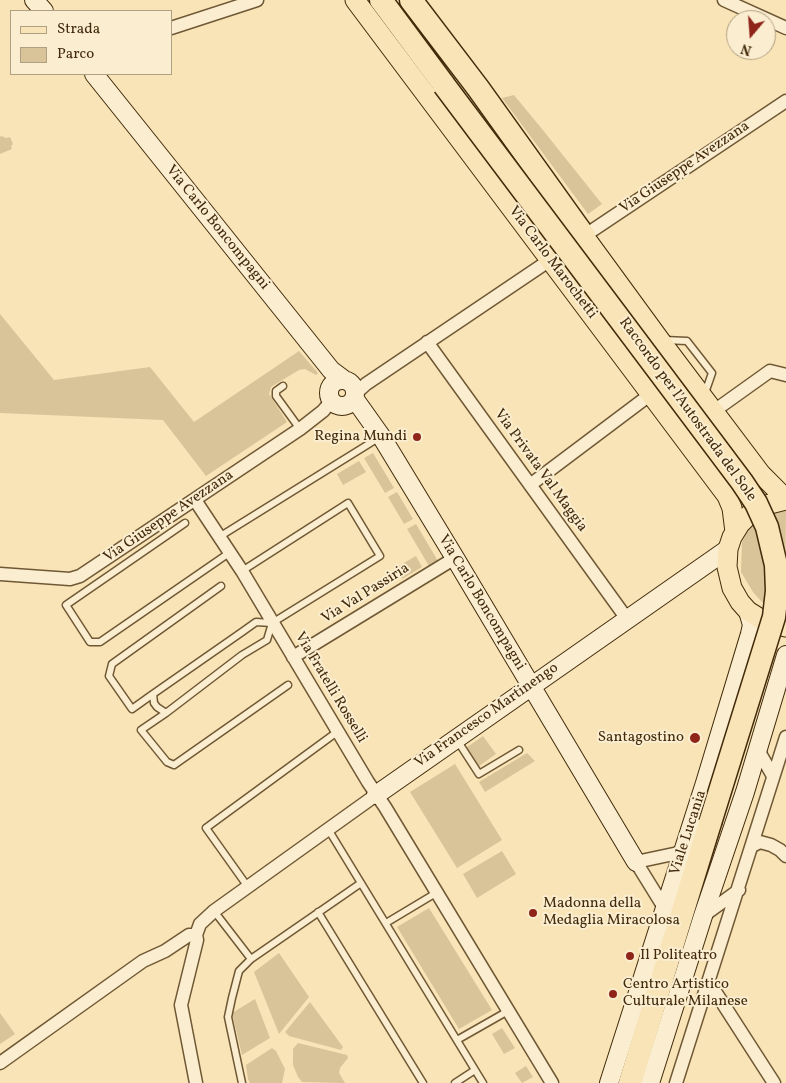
<!DOCTYPE html>
<html>
<head>
<meta charset="utf-8">
<style>
  body { margin:0 }
  #map { position:relative; width:786px; height:1083px; overflow:hidden; background:#f8e4b6; font-family:Vollkorn,serif }
  canvas { display:block }
  .legend { position:absolute; left:10px; top:10px; width:162px; height:65px; box-sizing:border-box; background:#faedd0; border:1px solid #b09f81; margin:0; padding:6px 9px; list-style:none; font-size:15px; color:#422a0a }
  .legend li { display:flex; align-items:center; gap:10px; height:25px }
  .legend b { width:25px; border:1px solid #b09f81 }
  .north { position:absolute; left:726px; top:10px; width:50px; height:50px; box-sizing:border-box; background:#faedd0; border:1px solid #b09f81; border-radius:50%; rotate:198deg; font-size:14px; font-weight:700; line-height:20px; text-align:center; color:#422a0a }
  .north::after { content:''; display:block; margin:auto; width:18px; height:22px; background:#8f2418; clip-path:polygon(50% 0,100% 100%,50% 72%,0 100%) }
</style>
</head>
<body>
<div id="map">
<canvas width="786" height="1083"></canvas>
<ul class="legend">
<li><b style="height:6px;background:#f8e4b6"></b>Strada</li>
<li><b style="height:14px;background:#d9c499"></b>Parco</li>
</ul>
<div class="north">N</div>
</div>
<script>
const g = document.querySelector('canvas').getContext('2d');
g.lineJoin = 'round';
function paint(path, color) { g.fillStyle = color; g.fill(path, 'evenodd'); }
const shape = rows => new Path2D(rows.map(r => 'M' + r).join(''));
function strokePath(path, color, width, dash) { g.strokeStyle = color; g.lineWidth = width; g.lineCap = dash ? 'butt' : 'round'; g.setLineDash(dash || []); g.stroke(path); }
function label(font, color, halo, rows, align = 'center') {
  g.font = font + ' Vollkorn,serif'; g.lineWidth = 4; g.setLineDash([]); g.textBaseline = 'middle'; g.strokeStyle = halo; g.fillStyle = color; for (const [text, x, y, turn = 0] of rows) {
    g.save(); g.translate(x, y); g.rotate((+turn || 0) * Math.PI / 180); g.textAlign = isNaN(turn) ? turn : align; if (halo) g.strokeText(text, 0, 0); g.fillText(text, 0, 0); g.restore();
  }
}
paint(shape([
  [514,95,542,129,602,204,588,214,502,98],
  [1,136,6,138,10,137,13,144,11,146,12,149,0,154,0,137],
  [0,314,54,380,150,367,194,422,299,351,318,373,316,375,305,369,299,370,271,387,269,394,287,422,206,476,163,420,0,413],
  [373,453,394,488,385,493,364,458],
  [359,461,366,472,343,485,337,474],
  [397,492,413,519,404,524,388,497],
  [775,507,786,509,785,609,762,602,753,592,741,572,742,542,751,523],
  [416,524,438,561,429,566,407,529],
  [416,556,422,567,402,579,395,568],
  [483,736,496,754,479,766,466,748],
  [527,753,535,761,485,792,479,782],
  [455,764,502,840,457,868,410,792],
  [502,851,516,874,477,898,463,874],
  [429,908,492,1010,459,1029,397,927],
  [279,953,309,997,279,1034,254,972],
  [255,999,270,1038,242,1055,232,1013],
  [310,1002,343,1047,341,1050,289,1036,285,1032],
  [0,1013,15,1034,0,1044],
  [502,1028,515,1048,504,1054,492,1034],
  [298,1043,347,1055,348,1058,340,1068,339,1073,345,1083,302,1082,298,1077,293,1065,293,1049],
  [272,1048,276,1051,285,1069,282,1083,250,1083,248,1079,246,1065],
  [526,1066,533,1077,522,1083,515,1073]
]), '#d9c499');
const lane = shape([
  [664,340,687,341,712,373,705,393],
  [283,386,276,391,276,396,300,429],
  [185,523,66,605,90,642,100,642,229,553],
  [219,537,380,437],
  [242,571,348,503,380,556,272,623,256,622,242,632,153,694,154,703,157,707,166,713,242,655,267,640,272,623],
  [153,694,132,709,109,676,112,664,221,586],
  [166,713,141,730,167,762,174,765,288,685],
  [457,740,479,774,519,750],
  [328,829,483,1083],
  [248,887,206,828,337,732],
  [214,911,251,959],
  [318,912,423,1083],
  [386,923,436,893],
  [457,1040,508,1011],
  [242,1083,228,1017,232,998,239,971,251,959,361,883],
  [455,1083,475,1070]
]);
const street = shape([
  [724,0,786,28],
  [171,28,257,0],
  [584,236,786,101],
  [427,342,627,619],
  [355,394,366,384,550,260],
  [714,411,770,371,786,375],
  [530,485,651,394],
  [195,500,242,571,368,782,385,807,552,1083],
  [0,574,70,579,80,576,300,429,323,411,329,404,330,399],
  [293,657,455,558],
  [758,750,773,776],
  [752,846,760,842,771,845,780,850,786,856],
  [665,909,636,862,683,852],
  [703,916,739,890],
  [709,982,774,1083],
  [0,1063,143,961,165,951,189,935,196,935],
  [196,1083,181,1005,197,940,196,935,200,924,214,911,376,795],
  [676,1083,786,737]
]);
const secondary = shape([
  [34,0,44,11],
  [94,74,331,370,343,379],
  '329 393a13 13 0 1 1 26 0a13 13 0 1 1-26 0Z',
  [354,398,381,436,455,558,636,862],
  [376,795,728,549],
  [609,1083,705,783,750,634,752,625,748,611],
  [650,1083,703,916,745,792,786,655]
]);
const primary = shape([
  [355,0,727,496,732,508,735,532],
  [584,236,660,340,761,474,786,499],
  [786,500,762,506,753,511,740,524,732,537,728,549,727,567,732,588,740,602,748,611,764,621,786,627]
]);
const highway = shape([
  [381,0,444,85],
  [411,0,478,88,584,236],
  [630,1083,710,823]
]);
strokePath(lane, '#705835', 9);
strokePath(street, '#705835', 15);
strokePath(secondary, '#422a0a', 20);
strokePath(primary, '#422a0a', 21);
strokePath(highway, '#422a0a', 25);
strokePath(lane, '#faedd0', 6);
strokePath(street, '#faedd0', 12);
strokePath(secondary, '#faedd0', 18);
strokePath(primary, '#f8e4b6', 19);
strokePath(highway, '#f8e4b6', 22);
const highwayBridge = shape([
  [444,85,742,482,756,503,767,527,776,565,777,591,774,617,710,823]
]);
strokePath(highwayBridge, '#422a0a', 25, []);
strokePath(highwayBridge, '#f8e4b6', 22);
for (const [x, y, r, color] of [
  [417,437,5,"#8f2418"],
  [695,738,6,"#8f2418"],
  [533,913,5,"#8f2418"],
  [630,956,5,"#8f2418"],
  [613,994,5,"#8f2418"]
]) { const dot = new Path2D(); dot.arc(x, y, r, 0, 2 * Math.PI); g.fillStyle = color; g.fill(dot); strokePath(dot, '#faedd0', 2); }
label('15px', '#422a0a', '#faedd0', [
  ["Via Giuseppe Avezzana",685,168,-34],
  ["Via Carlo Boncompagni",217,228,51],
  ["Via Carlo Marochetti",552,263,53],
  ["Raccordo per l'Autostrada del Sole",687,410,54],
  ["Via Privata Val Maggia",540,471,54],
  ["Via Giuseppe Avezzana",169,517,-34],
  ["Via Val Passiria",366,594,-32],
  ["Via Carlo Boncompagni",481,603,59],
  ["Via Fratelli Rosselli",330,688,59],
  ["Via Francesco Martinengo",487,716,-35],
  ["Viale Lucania",689,833,-72]
]);
label('15px', '#422a0a', '#faedd0', [
  ["Regina Mundi",407,437,"right"],
  ["Santagostino",684,738,"right"],
  ["Madonna della",543,904],
  ["Medaglia Miracolosa",543,921],
  ["Il Politeatro",640,956],
  ["Centro Artistico",623,985],
  ["Culturale Milanese",623,1002]
], 'left');
</script>
</body>
</html>
